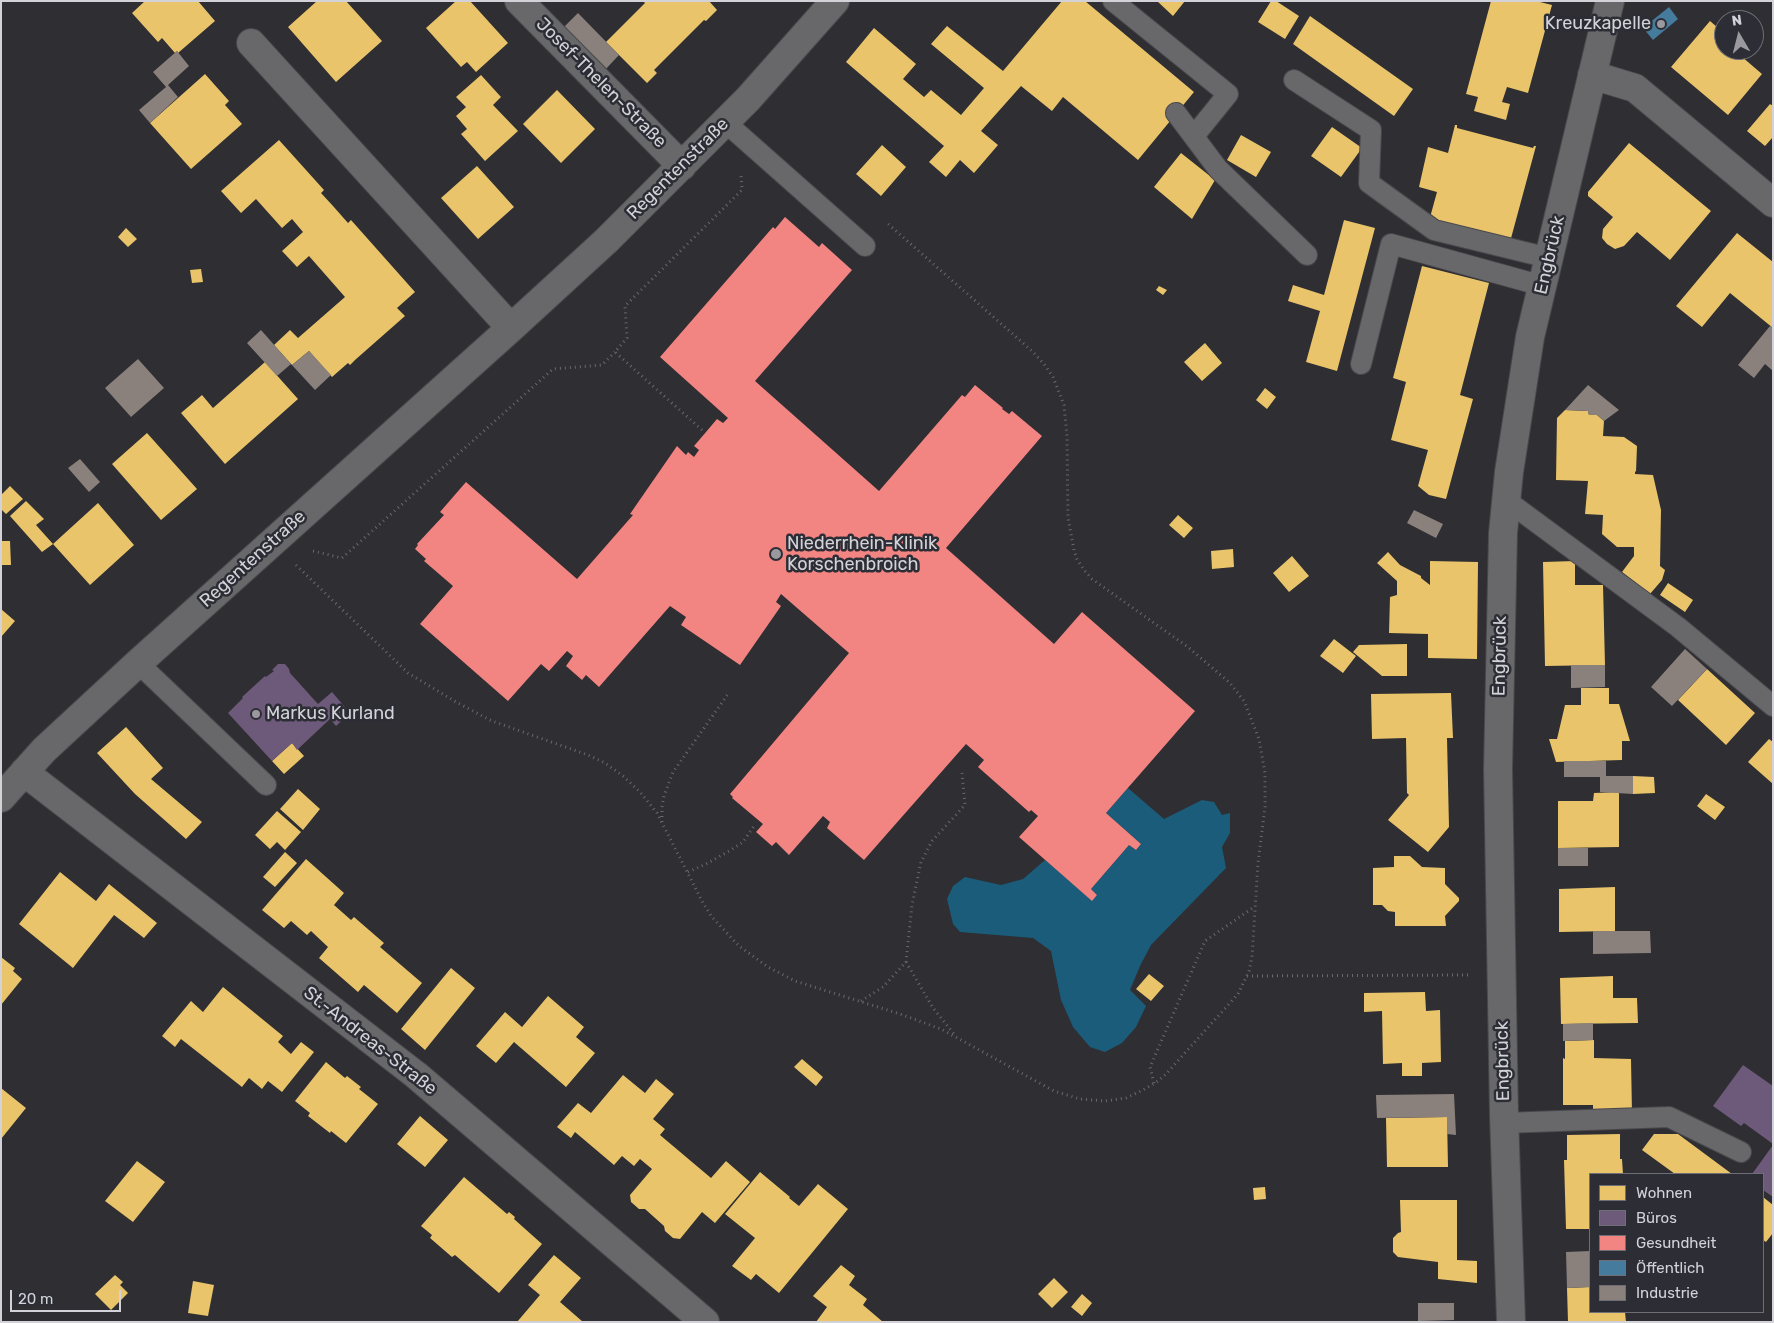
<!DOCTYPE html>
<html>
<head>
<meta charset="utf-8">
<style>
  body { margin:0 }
  #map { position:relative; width:1774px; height:1323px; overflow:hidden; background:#2e2e33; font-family:Rubik,sans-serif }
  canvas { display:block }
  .frame { position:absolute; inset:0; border:2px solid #d2d2d8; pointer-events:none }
  .legend { position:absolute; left:1589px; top:1173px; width:175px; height:140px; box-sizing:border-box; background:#2c2d35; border:1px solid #6e6f76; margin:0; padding:6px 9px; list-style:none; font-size:15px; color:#d2d2d8 }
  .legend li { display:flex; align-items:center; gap:10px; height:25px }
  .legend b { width:25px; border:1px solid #6e6f76 }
  .north { position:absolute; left:1714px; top:10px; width:50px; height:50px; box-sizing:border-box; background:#2c2d35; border:1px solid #6e6f76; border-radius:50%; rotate:352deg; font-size:14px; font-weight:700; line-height:20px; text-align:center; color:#d2d2d8 }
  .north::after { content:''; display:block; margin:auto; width:18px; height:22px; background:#99999e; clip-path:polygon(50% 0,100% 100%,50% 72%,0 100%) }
  .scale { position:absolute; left:10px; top:1290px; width:111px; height:22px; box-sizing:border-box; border:2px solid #d2d2d8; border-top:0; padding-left:6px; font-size:15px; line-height:18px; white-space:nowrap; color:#d2d2d8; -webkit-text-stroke:4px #2c2d35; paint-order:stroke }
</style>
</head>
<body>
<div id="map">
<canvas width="1774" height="1323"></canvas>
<div class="frame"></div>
<ul class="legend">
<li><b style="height:14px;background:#e9c46a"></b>Wohnen</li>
<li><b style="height:14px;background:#6d597a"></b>Büros</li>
<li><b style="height:14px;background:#f28482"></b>Gesundheit</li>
<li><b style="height:14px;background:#457b9d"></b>Öffentlich</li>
<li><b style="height:14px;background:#8a817c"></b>Industrie</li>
</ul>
<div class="north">N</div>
<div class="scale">20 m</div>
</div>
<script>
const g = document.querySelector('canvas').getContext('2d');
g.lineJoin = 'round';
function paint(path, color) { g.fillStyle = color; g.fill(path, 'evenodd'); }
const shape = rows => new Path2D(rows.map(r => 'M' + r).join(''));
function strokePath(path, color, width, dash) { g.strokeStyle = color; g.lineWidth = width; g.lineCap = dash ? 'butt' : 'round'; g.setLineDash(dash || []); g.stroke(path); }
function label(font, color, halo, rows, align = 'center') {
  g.font = font + ' Rubik,sans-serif'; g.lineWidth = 5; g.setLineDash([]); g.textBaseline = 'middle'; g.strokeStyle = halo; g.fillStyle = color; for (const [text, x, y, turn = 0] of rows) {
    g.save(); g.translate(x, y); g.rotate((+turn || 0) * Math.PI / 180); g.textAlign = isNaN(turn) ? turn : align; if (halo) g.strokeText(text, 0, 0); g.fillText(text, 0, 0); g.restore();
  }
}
paint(shape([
  [1128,788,1164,819,1202,800,1214,802,1222,815,1230,813,1230,833,1222,847,1226,868,1151,945,1140,966,1130,990,1146,1006,1136,1027,1122,1043,1105,1052,1090,1047,1073,1027,1061,1000,1051,951,1033,938,960,932,953,924,947,899,953,886,965,877,1001,885,1023,879,1045,860,1092,900,1097,895,1091,889,1129,845,1136,850,1141,844,1106,813]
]), '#1a5c79');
paint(shape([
  [145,1,198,1,215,21,178,53,177,51,175,53,162,38,158,42,132,13],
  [317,1,346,1,382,41,336,82,288,27],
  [456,1,470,1,508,43,476,72,467,62,461,67,426,28],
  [643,1,709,1,717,10,706,21,704,20,654,70,657,73,647,83,606,42,645,3],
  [1062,1,1085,1,1194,92,1138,160,1063,97,1052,111,1021,86,981,131,998,145,974,173,960,160,946,177,929,162,944,146,846,62,874,28,916,64,903,79,924,97,931,90,961,115,984,88,931,44,947,26,1003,71],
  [1157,1,1185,1,1173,16],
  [1271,1,1276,1,1299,16,1285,39,1258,22],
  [1491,1,1536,1,1552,5,1528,93,1507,87,1502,102,1510,104,1506,120,1474,111,1478,97,1466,94],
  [1310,16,1413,89,1394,116,1293,44],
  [1710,21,1724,33,1724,50,1734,50,1762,74,1728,115,1671,67],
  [205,74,229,101,225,105,242,124,191,169,150,123],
  [481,75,501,97,493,105,518,131,485,161,461,134,467,129,456,116,466,107,456,97],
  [557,90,595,129,561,163,523,124],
  [1770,104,1773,106,1773,137,1765,146,1747,131],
  [1455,125,1457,125,1457,128,1533,148,1534,146,1536,146,1510,242,1509,239,1432,219,1429,221,1437,192,1419,187,1428,147,1448,153],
  [1332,127,1362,148,1341,177,1311,156],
  [1241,135,1271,152,1256,177,1227,160],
  [279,140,324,190,321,193,333,206,348,223,351,220,415,292,397,308,405,316,355,360,350,365,348,363,332,377,309,351,292,365,274,345,290,330,298,338,345,297,309,256,297,267,282,251,303,232,292,219,282,228,256,199,241,213,221,191],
  [1629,143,1711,211,1670,260,1637,232,1624,246,1615,249,1607,244,1602,238,1603,229,1613,217,1588,196,1588,192],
  [882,145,906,167,881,196,856,174],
  [1181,153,1215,180,1192,219,1154,187],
  [477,166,514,207,478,239,441,198],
  [1344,220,1375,228,1337,371,1306,362,1320,311,1288,301,1293,285,1324,295],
  [126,228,137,239,128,247,118,237],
  [1737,233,1773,262,1773,328,1730,293,1702,327,1676,306],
  [1422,266,1489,283,1460,395,1473,399,1446,499,1429,495,1418,486,1428,450,1391,440,1406,382,1393,378],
  [201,269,203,282,192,283,190,270],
  [1159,286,1167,290,1163,295,1156,290],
  [1205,343,1222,363,1202,381,1184,362],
  [265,362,298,399,225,464,181,413,202,395,213,408],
  [1265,388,1276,397,1267,409,1256,400],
  [1565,410,1588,411,1589,415,1597,415,1604,421,1603,436,1624,437,1637,446,1636,472,1635,471,1635,474,1653,475,1661,510,1660,566,1665,570,1662,580,1650,594,1622,572,1634,556,1634,547,1617,547,1602,534,1603,515,1585,514,1588,481,1556,480,1557,418],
  [147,433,197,489,161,520,112,464],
  [10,486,23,499,6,514,1,509,1,495],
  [26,501,44,519,36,525,53,544,98,503,134,545,90,585,53,544,42,552,10,516],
  [1178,515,1193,528,1184,538,1169,525],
  [1,541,10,541,11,565,1,565],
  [1233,549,1234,567,1212,569,1211,551],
  [1388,552,1400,565,1421,576,1421,578,1430,585,1430,561,1478,562,1477,659,1428,658,1428,634,1389,633,1390,597,1397,595,1397,581,1377,563],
  [1292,556,1309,576,1289,592,1273,573],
  [1575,561,1575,585,1603,585,1605,665,1545,666,1543,562],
  [1668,583,1693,600,1685,612,1660,595],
  [1,609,15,621,1,637],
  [1334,639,1356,656,1343,673,1320,656],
  [1407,644,1407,676,1382,676,1353,652,1359,645],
  [1707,669,1755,713,1726,745,1678,700],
  [1581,688,1609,688,1609,704,1619,704,1630,741,1622,741,1622,760,1556,762,1549,739,1557,739,1565,705,1581,705],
  [1451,693,1453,738,1447,738,1449,827,1428,852,1388,820,1409,795,1407,793,1406,738,1372,739,1371,694],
  [126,727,163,768,151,779,202,822,186,839,135,794,97,753],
  [1769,739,1773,742,1773,784,1748,762],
  [292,743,304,756,284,774,272,761],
  [1633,776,1654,777,1655,793,1633,794],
  [298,789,320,809,303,830,280,809],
  [1619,792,1619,847,1558,848,1558,801,1593,801,1594,793],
  [1706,794,1725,807,1715,820,1697,806],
  [277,811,301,832,285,850,277,842,270,849,255,835],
  [285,852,297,863,275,887,263,877],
  [1394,856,1410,856,1422,867,1445,868,1445,884,1459,898,1459,901,1445,916,1446,926,1395,926,1395,912,1388,911,1382,905,1373,905,1373,868,1394,867],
  [306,859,344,893,334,905,351,920,354,917,384,943,380,947,422,983,397,1013,364,985,358,992,319,958,328,947,311,931,307,935,291,921,284,928,262,910],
  [60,872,96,901,109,884,157,923,144,938,114,915,73,968,19,924],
  [1615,887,1615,931,1559,932,1559,889],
  [1,957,15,968,13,971,22,979,1,1005],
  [451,968,475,988,425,1050,401,1029],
  [1149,974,1164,986,1151,1001,1136,989],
  [1613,976,1613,998,1637,998,1638,1023,1561,1024,1560,978],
  [223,987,283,1036,278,1042,291,1054,301,1042,314,1052,282,1092,268,1081,262,1089,249,1078,242,1087,181,1039,175,1047,162,1036,191,1001,203,1012],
  [1425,992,1426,1011,1440,1010,1441,1062,1422,1063,1422,1076,1402,1076,1402,1063,1383,1064,1382,1011,1364,1012,1364,993],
  [548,996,584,1027,576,1037,595,1053,566,1087,514,1042,496,1063,476,1046,505,1012,522,1027],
  [1594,1040,1594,1058,1631,1059,1632,1114,1593,1115,1593,1105,1563,1105,1563,1058,1565,1059,1565,1041],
  [802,1059,823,1077,816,1086,794,1067],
  [326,1062,345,1078,347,1076,361,1087,359,1089,378,1104,346,1143,331,1131,330,1133,308,1116,310,1113,295,1101],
  [623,1075,645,1093,656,1079,674,1094,653,1119,665,1129,660,1135,711,1178,726,1161,750,1182,715,1223,702,1212,680,1239,673,1238,665,1231,664,1226,645,1209,639,1209,631,1202,630,1195,652,1169,640,1159,634,1166,622,1156,614,1165,575,1132,571,1138,557,1127,578,1103,591,1113],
  [1,1088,26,1108,1,1139],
  [420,1116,448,1140,425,1167,397,1144],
  [1447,1117,1448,1167,1387,1167,1386,1118],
  [1620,1134,1620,1159,1622,1159,1623,1174,1590,1174,1590,1229,1566,1229,1564,1160,1567,1160,1567,1135],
  [1654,1134,1678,1134,1732,1174,1675,1174,1642,1150],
  [137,1161,165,1182,133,1222,105,1201],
  [760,1172,790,1197,789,1198,799,1206,818,1184,848,1209,779,1293,756,1274,751,1280,732,1266,755,1238,725,1214],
  [464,1177,507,1214,509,1212,515,1217,514,1219,542,1244,499,1293,455,1255,452,1257,430,1238,432,1235,421,1226],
  [1265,1187,1266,1199,1254,1200,1253,1188],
  [1763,1197,1773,1205,1773,1233,1766,1242,1763,1240],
  [1400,1200,1457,1200,1457,1260,1477,1261,1477,1283,1438,1279,1438,1262,1398,1257,1393,1252,1393,1238,1398,1233,1401,1232],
  [554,1255,581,1278,560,1302,583,1322,517,1322,540,1295,528,1285],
  [841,1265,855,1276,849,1285,867,1299,863,1305,883,1322,816,1322,827,1307,813,1296],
  [115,1275,123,1282,120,1285,128,1293,111,1310,95,1294],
  [1054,1278,1068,1292,1052,1308,1038,1294],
  [193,1281,214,1285,208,1316,188,1313],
  [1590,1287,1590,1312,1625,1312,1626,1322,1568,1322,1567,1288],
  [1082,1294,1092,1303,1082,1316,1071,1307]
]), '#e9c46a');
paint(shape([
  [278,664,285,664,289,669,290,673,318,704,332,692,350,713,336,726,330,719,297,750,292,743,272,761,228,713,243,698,242,697,265,676,266,677,274,671,272,670],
  [1743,1065,1773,1086,1773,1144,1744,1123,1741,1126,1713,1106],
  [1773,1145,1773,1197,1763,1190,1763,1174,1752,1174]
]), '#6d597a');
paint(shape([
  [785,217,819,247,822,243,852,270,755,381,879,491,962,395,965,397,975,385,1003,408,1002,409,1009,414,1012,411,1042,436,946,548,1054,644,1082,612,1195,711,1106,813,1141,844,1136,850,1129,845,1091,889,1097,895,1092,901,1019,837,1038,816,1031,810,1029,812,978,767,984,760,966,744,864,860,827,828,830,822,823,816,789,855,776,842,772,846,756,832,763,824,732,798,733,797,730,794,849,653,781,594,776,602,781,606,740,665,681,625,686,617,670,606,599,687,586,675,582,680,566,666,573,656,567,651,549,671,541,664,508,701,420,624,453,586,424,561,426,559,415,549,418,545,417,544,444,515,440,512,466,482,577,579,633,515,630,514,677,446,686,455,688,452,694,457,699,450,694,446,706,432,717,419,723,423,728,418,660,357,773,227,775,229]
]), '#f28482');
paint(shape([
  [1669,7,1678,19,1653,40,1643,28]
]), '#457b9d');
paint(shape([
  [578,13,619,55,604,71,562,29],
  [177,51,189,66,168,85,178,97,150,123,139,110,166,87,153,72],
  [1770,326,1773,328,1773,371,1765,364,1754,378,1738,365],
  [261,330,291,364,277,376,247,343],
  [309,351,331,375,315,390,292,365],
  [138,359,164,388,131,417,105,388],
  [1588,385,1619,410,1604,421,1597,415,1589,415,1588,411,1565,410],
  [80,459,100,482,89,492,68,468],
  [1414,510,1443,524,1436,538,1407,523],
  [1685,649,1707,669,1672,706,1651,687],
  [1571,665,1605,665,1605,687,1571,688],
  [1564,761,1606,761,1606,776,1633,776,1633,794,1600,792,1600,777,1564,777],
  [1558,848,1588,848,1588,866,1558,866],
  [1593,931,1650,931,1651,953,1593,954],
  [1593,1023,1593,1040,1563,1041,1563,1024],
  [1454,1094,1456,1135,1447,1134,1447,1117,1377,1118,1376,1095],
  [1590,1251,1590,1287,1567,1288,1566,1252],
  [1418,1303,1454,1303,1454,1320,1418,1321]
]), '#8a817c');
const lane = shape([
  [1113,1,1228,94,1194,136],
  [1294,80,1371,130,1369,183,1434,230,1549,258],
  [1176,113,1218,169,1307,255],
  [725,122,865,246],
  [1361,364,1391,244,1543,286],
  [1506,500,1678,627,1773,706],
  [138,663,266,785],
  [1504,1123,1669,1117,1741,1152]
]);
const street = shape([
  [519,1,682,166],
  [251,43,511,328],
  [1592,75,1635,88,1773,203],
  [24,772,416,1075,705,1322],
  [1,798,44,750,138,663,511,328,606,241,748,99,835,1],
  [1511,1322,1504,1115,1498,769,1503,533,1509,472,1530,337,1610,1]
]);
strokePath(lane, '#49494d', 22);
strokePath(street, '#49494d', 30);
strokePath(shape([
  [702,430,615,352,627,338,625,306,742,190,741,175],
  [313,551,342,558,553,369,602,365,615,352],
  [296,565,408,673,456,702,492,721,588,755,605,763,623,776,640,792,657,813,703,903,712,917,739,946,768,967,795,981,900,1014,941,1029,1054,1091,1080,1099,1105,1101,1126,1098,1143,1090,1158,1081,1166,1074,1238,994,1249,971,1252,957,1258,863,1265,807,1265,773,1259,739,1244,701,1230,683,1188,647,1092,579,1084,570,1077,559,1074,550,1068,518,1067,436,1064,405,1053,377,1044,364,1032,351,887,223],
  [662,822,662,807,664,796,673,772,728,694],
  [688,872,706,864,731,850,743,842,754,826],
  [906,962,933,1008,954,1034],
  [1247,976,1469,975],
  [861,1001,883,987,906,962,912,905,921,862,932,841,965,805,962,773],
  [1154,1083,1150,1067,1205,941,1254,907]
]), '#6a6a6c', 3, [1, 4]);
strokePath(lane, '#68676a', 20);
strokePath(street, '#68676a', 28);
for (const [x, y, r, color] of [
  [1661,24,5,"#99999e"],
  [776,554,6,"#99999e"],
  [256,714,5,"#99999e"]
]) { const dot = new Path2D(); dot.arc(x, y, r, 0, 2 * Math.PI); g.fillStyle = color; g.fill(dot); strokePath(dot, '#2c2d35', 2); }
label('18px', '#d2d2d8', '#2c2d35', [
  ["Kreuzkapelle",1651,24,"right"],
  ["Niederrhein-Klinik",787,544],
  ["Korschenbroich",787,565],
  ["Markus Kurland",266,714]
], 'left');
label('18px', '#d2d2d8', '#2c2d35', [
  ["Josef-Thelen-Straße",601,83,45],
  ["Regentenstraße",678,169,-45],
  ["Engbrück",1550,255,-77],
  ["Regentenstraße",253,559,-42],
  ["Engbrück",1500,656,-89],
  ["St.-Andreas-Straße",370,1041,38],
  ["Engbrück",1503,1061,-91]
]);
</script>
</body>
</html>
